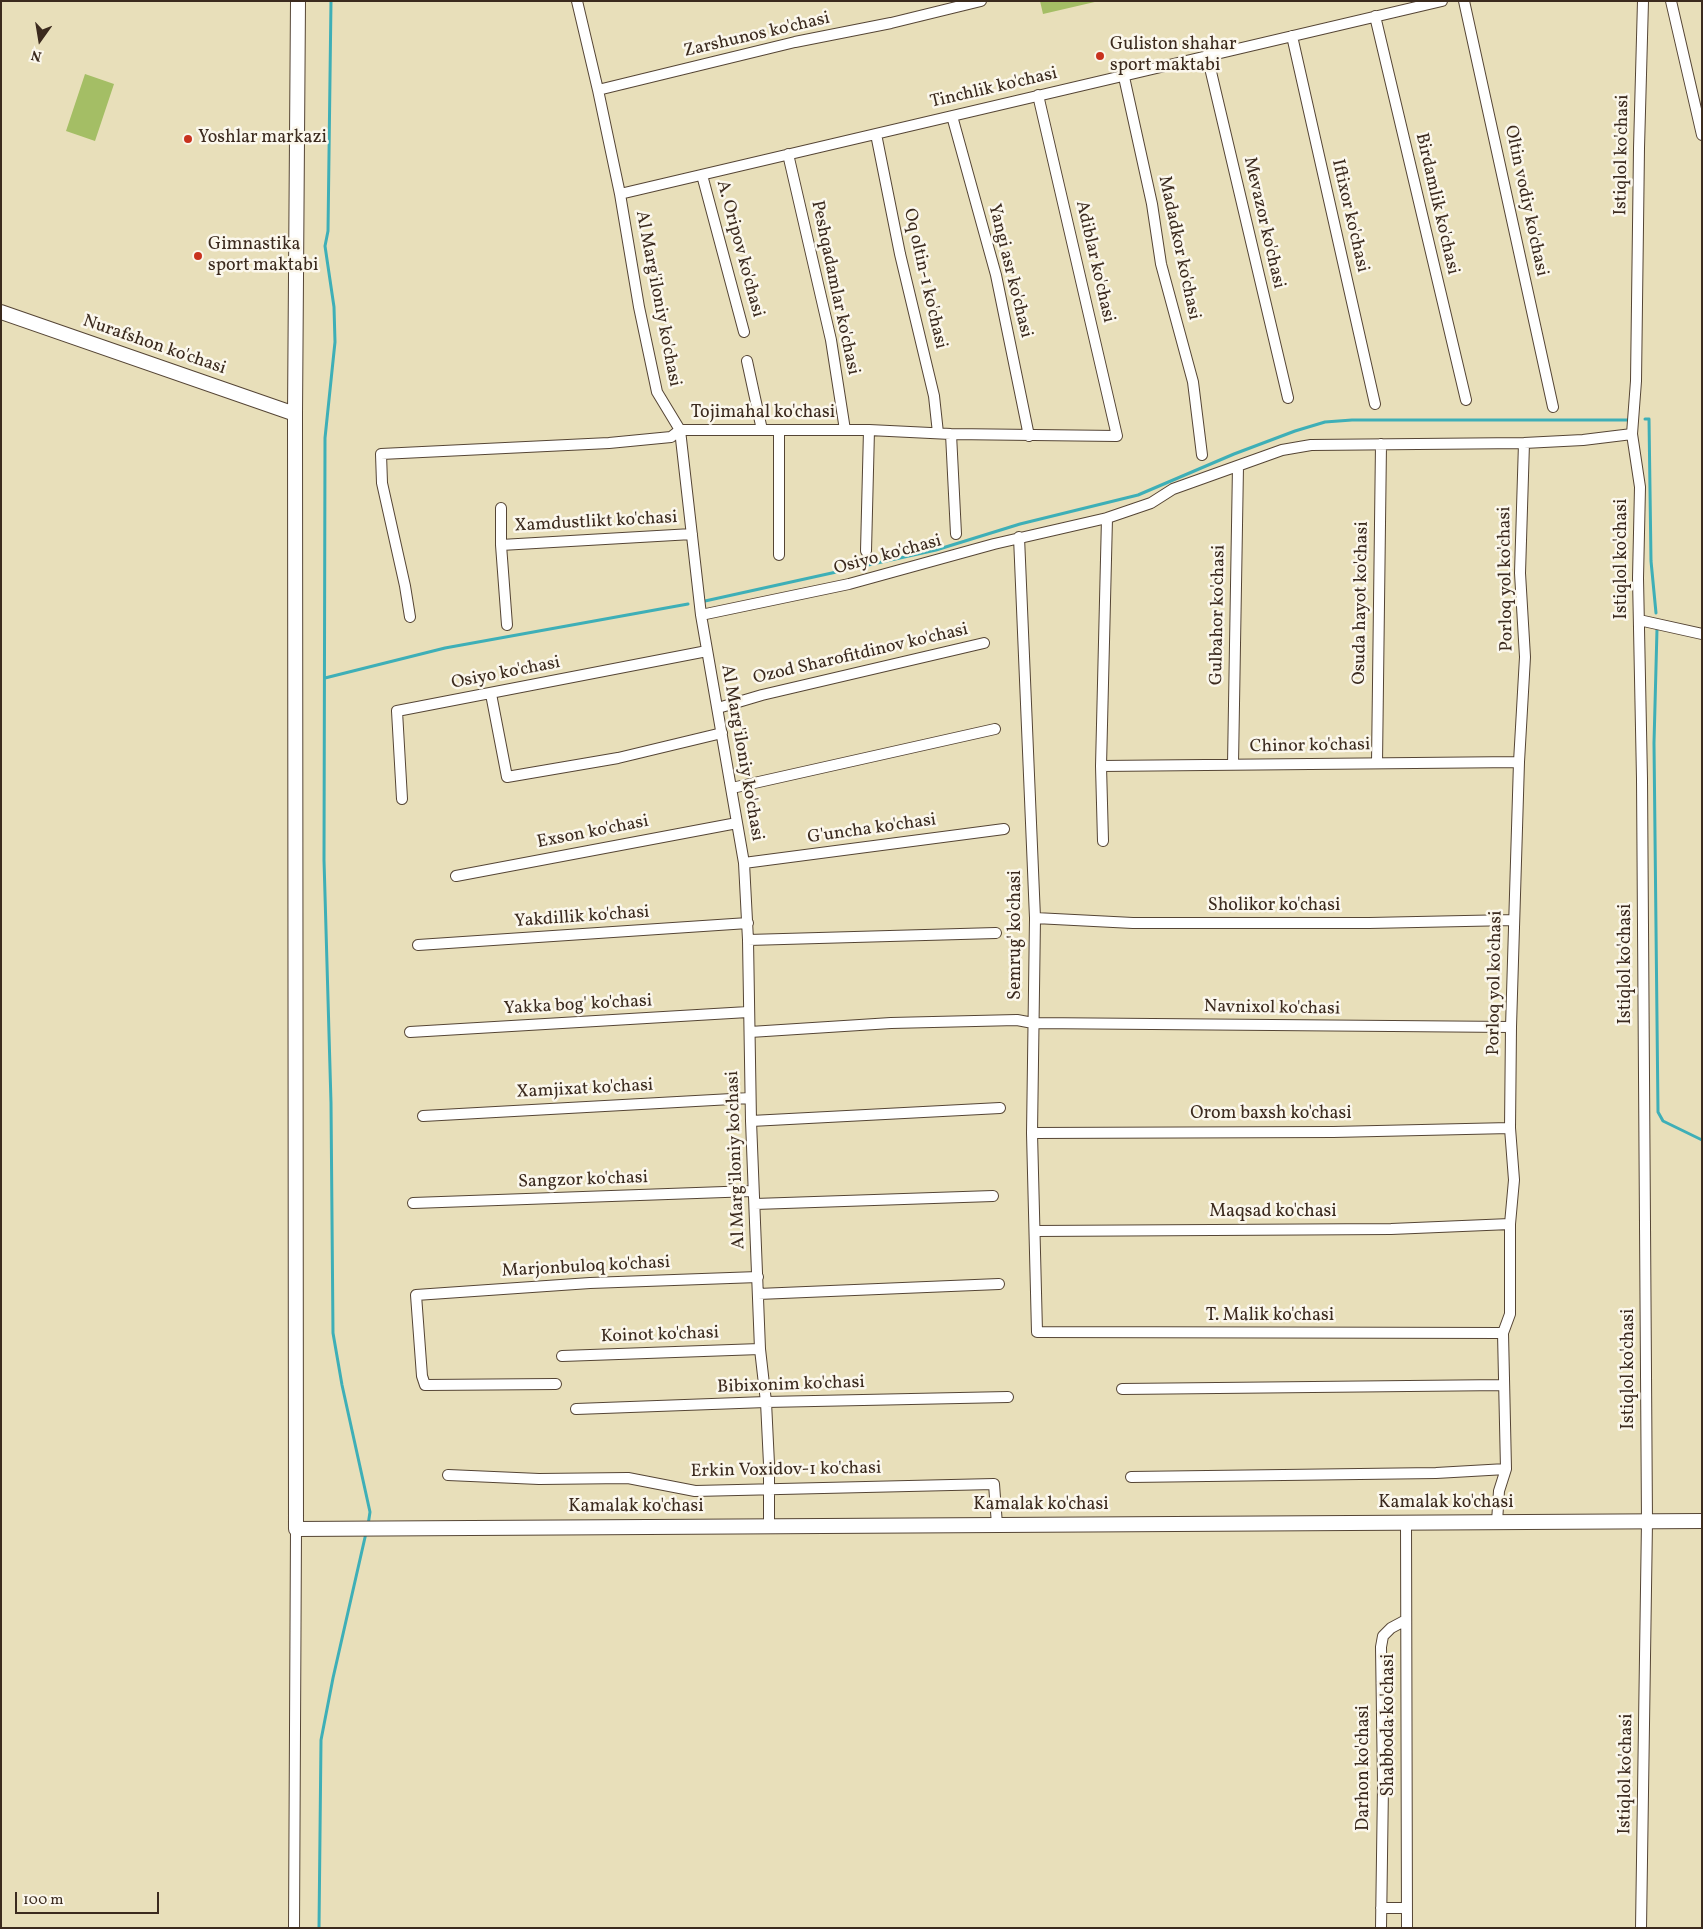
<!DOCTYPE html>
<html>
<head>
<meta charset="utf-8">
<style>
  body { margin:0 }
  #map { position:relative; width:1703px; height:1929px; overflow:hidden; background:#e8dfba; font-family:Vollkorn,serif }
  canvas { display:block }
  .frame { position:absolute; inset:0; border:2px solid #3b2a1e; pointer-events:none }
  .north { position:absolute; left:15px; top:15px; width:50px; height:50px; -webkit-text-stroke:4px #fbf7ec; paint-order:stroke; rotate:193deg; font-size:14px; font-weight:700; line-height:20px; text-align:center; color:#3b2a1e }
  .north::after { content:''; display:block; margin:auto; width:18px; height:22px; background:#3b2a1e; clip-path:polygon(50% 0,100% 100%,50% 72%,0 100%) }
  .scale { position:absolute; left:15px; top:1892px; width:144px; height:22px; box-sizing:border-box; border:2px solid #3b2a1e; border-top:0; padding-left:6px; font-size:15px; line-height:18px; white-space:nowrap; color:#3b2a1e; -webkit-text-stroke:4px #fbf7ec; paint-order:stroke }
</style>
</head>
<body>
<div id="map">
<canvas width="1703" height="1929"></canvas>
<div class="frame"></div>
<div class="north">N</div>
<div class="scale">100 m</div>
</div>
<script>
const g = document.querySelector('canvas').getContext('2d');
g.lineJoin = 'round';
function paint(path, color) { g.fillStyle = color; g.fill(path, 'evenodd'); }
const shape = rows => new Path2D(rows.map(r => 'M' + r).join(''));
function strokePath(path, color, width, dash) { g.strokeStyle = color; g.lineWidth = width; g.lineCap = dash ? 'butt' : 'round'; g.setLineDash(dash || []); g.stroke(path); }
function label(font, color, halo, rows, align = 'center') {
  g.font = font + ' Vollkorn,serif'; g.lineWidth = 5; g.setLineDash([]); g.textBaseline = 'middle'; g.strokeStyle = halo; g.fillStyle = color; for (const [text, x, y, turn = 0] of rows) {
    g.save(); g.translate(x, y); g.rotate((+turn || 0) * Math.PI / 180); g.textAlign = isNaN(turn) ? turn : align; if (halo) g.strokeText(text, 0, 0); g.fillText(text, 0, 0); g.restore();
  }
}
paint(shape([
  [1040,1,1099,1,1043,14],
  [85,74,114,84,95,141,66,131]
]), '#a4be65');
strokePath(shape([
  [331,1,328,231,325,246,334,307,335,342,325,438,324,860,331,1103,333,1333,342,1385,370,1512,368,1525],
  [1645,419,1649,419,1651,561,1656,613],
  [705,601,936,550,1020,524,1138,495,1234,454,1295,431,1325,422,1352,420,1629,420],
  [1657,629,1654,743,1658,1112,1663,1121,1702,1140],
  [325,678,445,648,688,604],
  [319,1928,321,1740,333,1678,366,1533]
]), '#3eafb7', 3);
const street = shape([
  [577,1,598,90,620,194,639,307,657,392,680,430,701,615,744,863,748,940,751,1121,760,1349,766,1402,769,1464,769,1526],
  [1464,1,1553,407],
  [1671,1,1702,135],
  [1375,16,1466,400],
  [1292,36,1375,404],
  [1207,55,1288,398],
  [1124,77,1152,204,1161,264,1193,382,1202,455],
  [598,90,795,42,891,23,981,1],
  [952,116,996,275,1029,436],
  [876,134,900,254,934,396,938,433],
  [788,154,831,340,845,430],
  [702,175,744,332],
  [620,194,1442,1],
  [747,361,762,430],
  [951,434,956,534],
  [501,508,501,545,507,625],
  [1019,537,1035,918,1032,1133,1037,1332,1503,1333],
  [501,545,692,534],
  [866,551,869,430],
  [779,555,779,430],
  [701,615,849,584,994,544,1107,518,1151,503,1173,489,1282,450,1311,445,1524,443,1583,440,1632,434],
  [410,617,405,586,382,483,381,454,609,443,671,437,680,430,869,430,951,434,1117,436,1038,95],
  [1639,620,1702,634],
  [491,694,507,777,618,758,722,733],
  [718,708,762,695,984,643],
  [1377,763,1381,444],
  [1233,764,1238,466],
  [1101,766,1519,762],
  [732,788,995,729],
  [402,799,397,711,707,651],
  [1103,841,1101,766,1107,518],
  [744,863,1004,829],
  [456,876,737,823],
  [1035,918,1133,923,1369,923,1513,920],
  [748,940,996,933],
  [418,945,748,923],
  [410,1032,748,1012],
  [750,1032,891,1023,1017,1020,1033,1023,1511,1027],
  [423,1116,750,1098],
  [751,1121,1000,1108],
  [1032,1133,1333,1132,1510,1128],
  [413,1203,753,1191],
  [755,1204,993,1196],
  [1035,1231,1391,1229,1510,1224],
  [758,1294,999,1284],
  [562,1356,760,1349],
  [556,1384,425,1385,422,1376,416,1295,590,1283,758,1277],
  [1122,1389,1504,1385],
  [576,1409,766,1402,1008,1397],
  [448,1475,539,1479,628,1478,695,1491,994,1484,997,1525],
  [1131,1477,1436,1473,1506,1469],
  [1406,1522,1407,1928],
  [1497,1522,1499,1491,1506,1469,1503,1333,1510,1314,1510,1224,1514,1180,1510,1128,1511,1027,1519,762,1525,657,1520,573,1524,443],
  [1381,1908,1407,1908],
  [294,1928,296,1529],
  [1381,1928,1383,1785,1381,1647,1383,1636,1391,1628,1406,1620],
  [1641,1928,1647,1521,1642,779,1638,578,1640,487,1632,434,1636,381,1639,148,1643,1]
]);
const secondary = shape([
  [298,1,295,414,296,1529,1702,1521],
  [1,312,295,414]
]);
strokePath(street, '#554535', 12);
strokePath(secondary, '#554535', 16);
strokePath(street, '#fff', 10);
strokePath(secondary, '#fff', 14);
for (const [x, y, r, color] of [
  [1100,56,5,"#c8321e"],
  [188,139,5,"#c8321e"],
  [198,256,5,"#c8321e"]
]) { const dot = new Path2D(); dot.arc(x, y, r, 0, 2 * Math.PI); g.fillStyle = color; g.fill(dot); strokePath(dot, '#fbf7ec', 2); }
label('18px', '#3b2a1e', '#fbf7ec', [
  ["Zarshunos ko'chasi",757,36,-13],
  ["Tinchlik ko'chasi",994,89,-13],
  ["Istiqlol ko'chasi",1623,155,-89],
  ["Oltin vodiy ko'chasi",1525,201,78],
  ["Birdamlik ko'chasi",1436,204,77],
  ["Iftixor ko'chasi",1349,216,77],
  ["Mevazor ko'chasi",1263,223,77],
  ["Madadkor ko'chasi",1178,248,78],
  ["A. Oripov ko'chasi",739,249,75],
  ["Adiblar ko'chasi",1094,262,77],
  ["Yangi asr ko'chasi",1009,271,76],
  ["Oq oltin-1 ko'chasi",924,279,77],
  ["Peshqadamlar ko'chasi",834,288,78],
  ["Al Marg'iloniy ko'chasi",657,299,79],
  ["Nurafshon ko'chasi",154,346,19],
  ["Tojimahal ko'chasi",763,414],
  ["Xamdustlikt ko'chasi",596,523,-3],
  ["Osiyo ko'chasi",888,556,-15],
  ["Istiqlol ko'chasi",1623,559,-90],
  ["Porloq yol ko'chasi",1507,579,-91],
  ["Osuda hayot ko'chasi",1362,603,-89],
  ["Gulbahor ko'chasi",1219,615,-89],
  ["Ozod Sharofitdinov ko'chasi",861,655,-13],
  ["Osiyo ko'chasi",506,674,-11],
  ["Chinor ko'chasi",1310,747,-1],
  ["Al Marg'iloniy ko'chasi",741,753,80],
  ["G'uncha ko'chasi",872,830,-8],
  ["Exson ko'chasi",593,833,-11],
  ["Sholikor ko'chasi",1274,907],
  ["Yakdillik ko'chasi",582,918,-4],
  ["Semrug' ko'chasi",1017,935,-90],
  ["Istiqlol ko'chasi",1627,964,-90],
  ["Porloq yol ko'chasi",1496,983,-89],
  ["Yakka bog' ko'chasi",578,1006,-3],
  ["Navnixol ko'chasi",1272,1009,1],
  ["Xamjixat ko'chasi",585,1090,-3],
  ["Orom baxsh ko'chasi",1271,1115],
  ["Al Marg'iloniy ko'chasi",737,1160,-92],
  ["Sangzor ko'chasi",583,1181,-2],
  ["Maqsad ko'chasi",1273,1213],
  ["Marjonbuloq ko'chasi",586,1268,-3],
  ["T. Malik ko'chasi",1270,1317],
  ["Koinot ko'chasi",660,1336,-2],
  ["Istiqlol ko'chasi",1630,1369,-90],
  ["Bibixonim ko'chasi",791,1386,-2],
  ["Erkin Voxidov-1 ko'chasi",786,1471,-1],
  ["Kamalak ko'chasi",1446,1504],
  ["Kamalak ko'chasi",1041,1506],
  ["Kamalak ko'chasi",636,1508],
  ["Shabboda ko'chasi",1390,1725,-90],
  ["Darhon ko'chasi",1365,1768,-90],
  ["Istiqlol ko'chasi",1627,1774,-89]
]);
label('18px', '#3b2a1e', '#fbf7ec', [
  ["Guliston shahar",1110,46],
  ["sport maktabi",1110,67],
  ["Yoshlar markazi",198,139],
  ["Gimnastika",208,246],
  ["sport maktabi",208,267]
], 'left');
</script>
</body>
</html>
